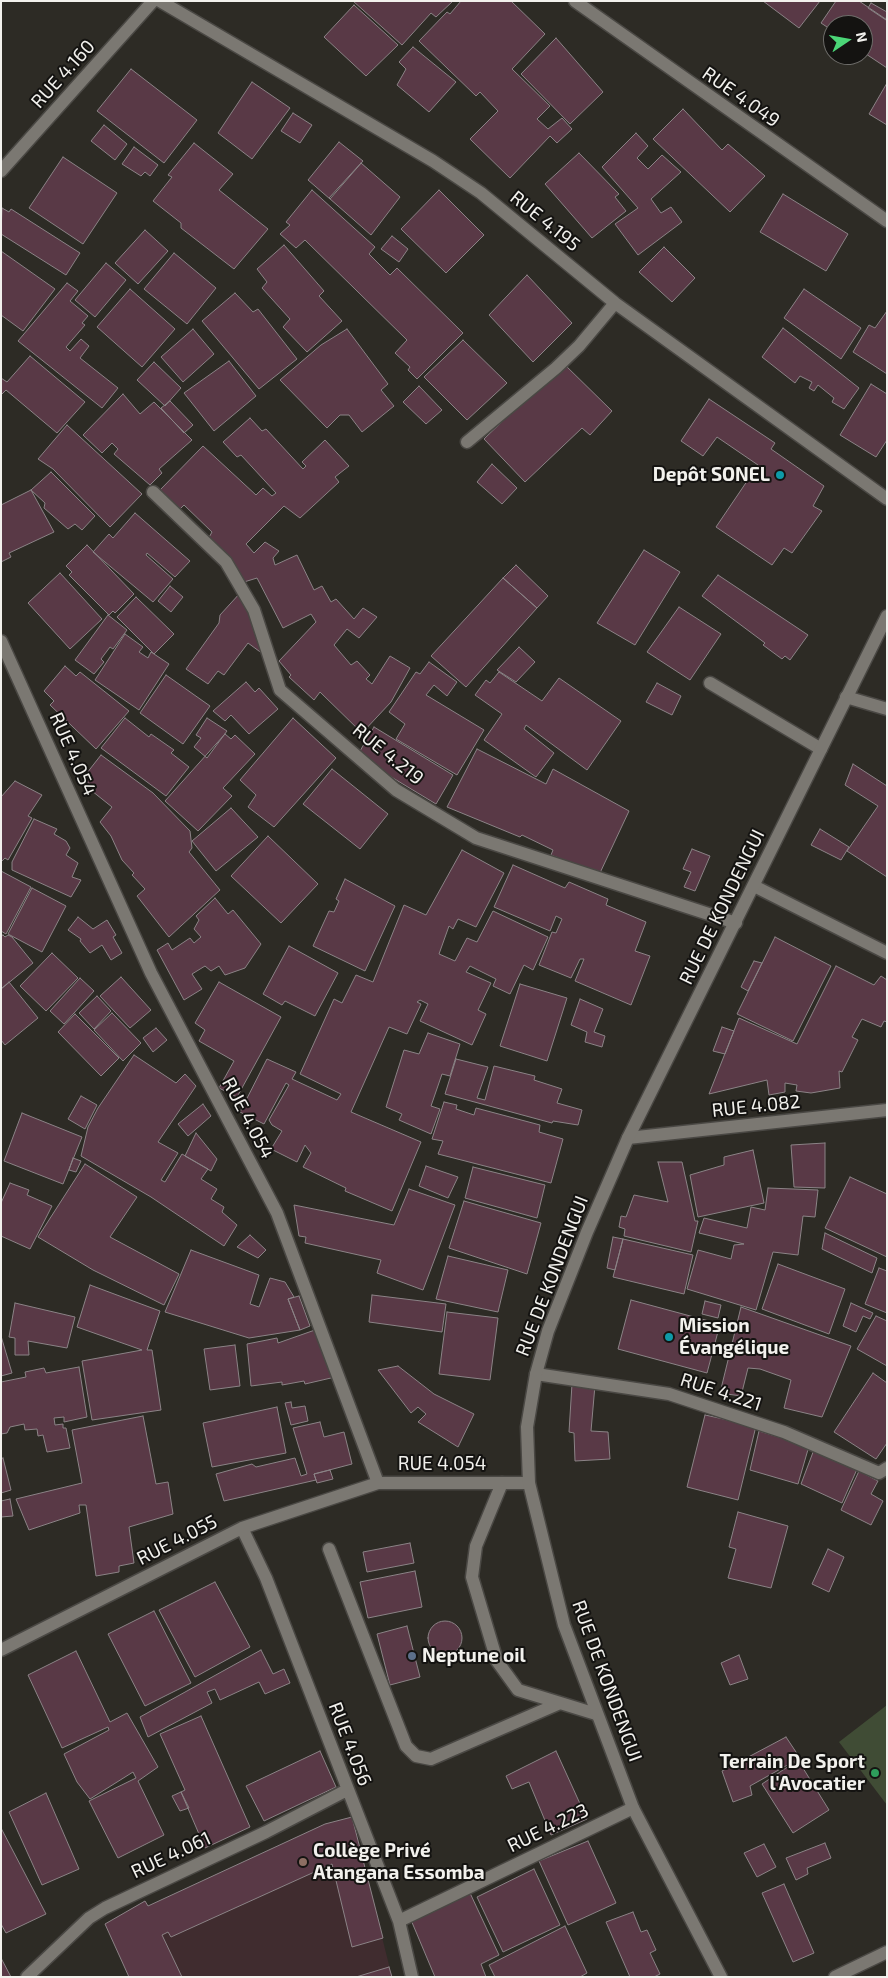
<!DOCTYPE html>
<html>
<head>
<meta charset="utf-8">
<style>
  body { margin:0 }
  #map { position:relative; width:888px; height:1978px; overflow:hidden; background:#2d2b25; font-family:"Exo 2",sans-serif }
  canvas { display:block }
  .frame { position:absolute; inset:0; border:2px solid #f2f1ed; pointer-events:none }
  .north { position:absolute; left:823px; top:15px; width:50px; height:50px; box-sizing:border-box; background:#141311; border:1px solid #6d6c69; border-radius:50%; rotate:78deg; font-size:14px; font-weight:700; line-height:20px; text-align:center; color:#f2f1ed }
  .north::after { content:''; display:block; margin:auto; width:18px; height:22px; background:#4bd677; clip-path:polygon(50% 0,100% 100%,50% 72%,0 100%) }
</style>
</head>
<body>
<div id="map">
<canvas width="888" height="1978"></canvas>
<div class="frame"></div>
<div class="north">N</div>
</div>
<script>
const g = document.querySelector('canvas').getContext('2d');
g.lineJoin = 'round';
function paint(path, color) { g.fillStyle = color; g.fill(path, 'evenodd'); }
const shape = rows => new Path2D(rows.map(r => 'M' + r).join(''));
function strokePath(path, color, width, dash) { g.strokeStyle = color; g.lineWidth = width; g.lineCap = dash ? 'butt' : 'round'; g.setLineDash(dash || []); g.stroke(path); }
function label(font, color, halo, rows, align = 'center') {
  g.font = font + ' "Exo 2",sans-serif'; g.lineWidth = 4; g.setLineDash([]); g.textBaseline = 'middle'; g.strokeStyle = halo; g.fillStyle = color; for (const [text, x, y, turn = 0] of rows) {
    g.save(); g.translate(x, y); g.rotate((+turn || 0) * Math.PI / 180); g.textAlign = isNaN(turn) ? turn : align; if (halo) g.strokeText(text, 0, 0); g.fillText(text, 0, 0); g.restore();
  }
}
paint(shape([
  [352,1817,392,1977,129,1977,105,1924,145,1901,149,1906,325,1824]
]), '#402c2f');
paint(shape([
  [887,1705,887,1805,839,1742]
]), '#404c35');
const building = shape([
  [353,1,453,1,436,17,431,13,402,45,353,1],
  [461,1,511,1,545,34,512,69,550,106,537,119,548,129,562,118,572,129,557,143,550,136,510,178,470,139,498,111,480,92,476,96,419,41,447,12,450,14,461,1],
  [763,1,820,1,799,28,763,1],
  [836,1,859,1,887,20,887,68,863,52,863,25,833,25,833,31,821,23,836,1],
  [871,3,887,12,886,20,868,8,871,3],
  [354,5,398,45,366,76,324,37,354,5],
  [556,38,603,92,570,124,521,74,556,38],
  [413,47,456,82,429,112,397,85,406,69,399,62,413,47],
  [131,69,197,120,164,163,97,111,131,69],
  [252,82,290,108,252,159,218,133,252,82],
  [887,83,887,125,869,114,887,83],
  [683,109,722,150,728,144,765,176,730,212,653,139,683,109],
  [293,113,312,125,300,143,281,131,293,113],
  [104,125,127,144,115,160,91,141,104,125],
  [636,133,648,146,637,158,648,169,662,155,681,172,651,199,661,213,671,207,682,222,638,255,615,224,638,208,602,167,636,133],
  [339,142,363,161,330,199,308,180,339,142],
  [194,143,233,174,219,190,268,229,234,269,181,228,181,223,153,201,172,177,168,175,194,143],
  [134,147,158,165,150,176,145,172,141,176,122,164,134,147],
  [579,153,619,194,615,197,626,211,592,238,545,184,579,153],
  [63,157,117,193,83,244,29,208,63,157],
  [361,163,400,197,371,235,329,198,361,163],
  [312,190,375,247,369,254,390,275,397,268,463,333,417,379,408,370,410,367,395,353,407,340,305,240,296,248,280,234,290,225,286,222,312,190],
  [439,190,484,235,446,273,401,229,439,190],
  [783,194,848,234,826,271,760,232,783,194],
  [2,208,9,212,11,209,80,253,66,275,1,234,2,208],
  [145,230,168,251,138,284,115,263,145,230],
  [392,236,408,249,399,262,381,249,392,236],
  [284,245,324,291,319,296,342,321,307,352,283,327,290,319,262,288,267,282,257,269,284,245],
  [664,247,695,278,672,302,639,272,664,247],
  [1,251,55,289,23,331,1,315,1,251],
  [174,253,216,288,187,324,144,289,174,253],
  [106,263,126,280,95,317,75,300,106,263],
  [527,275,572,323,533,362,489,315,527,275],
  [67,283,78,291,70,301,88,316,82,323,85,325,66,347,70,351,81,339,89,346,80,358,118,388,102,408,18,341,67,283],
  [130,289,175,329,142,367,97,327,130,289],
  [804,289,861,328,841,359,784,318,804,289],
  [235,293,253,312,258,309,297,359,259,389,202,321,235,293],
  [887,311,887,374,853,352,869,325,875,328,887,311],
  [783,328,859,388,844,409,832,402,834,398,818,385,814,391,809,388,812,382,800,376,795,383,762,357,783,328],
  [193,329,214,354,183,382,161,357,193,329],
  [347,329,388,384,381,390,394,406,362,432,349,415,340,415,327,428,280,380,321,345,347,329],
  [463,340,507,383,467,420,424,377,463,340],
  [30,356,85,402,57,433,6,390,1,395,1,378,7,382,30,356],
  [229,361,256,396,214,431,184,393,229,361],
  [154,362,181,388,165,406,137,380,154,362],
  [563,363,612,411,590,435,582,428,525,482,484,439,563,363],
  [871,384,887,394,887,440,876,457,840,435,871,384],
  [419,386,442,410,426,424,403,402,419,386],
  [123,394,140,414,154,402,192,440,159,469,162,473,150,485,114,454,118,449,112,443,102,453,83,435,123,394],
  [709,399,775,443,771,449,824,486,813,506,822,511,792,553,784,548,772,565,716,527,758,465,717,437,703,456,681,441,709,399],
  [170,401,193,425,184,433,161,408,170,401],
  [250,418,262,431,266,429,303,469,306,466,302,462,325,440,349,466,335,477,339,482,300,518,284,506,246,544,254,553,265,542,279,551,273,558,275,565,297,555,314,590,322,586,331,602,336,599,354,619,363,608,377,617,359,638,347,629,334,645,351,665,357,661,370,675,366,679,372,684,390,656,410,668,391,702,362,733,320,692,314,700,289,677,291,675,279,661,316,622,311,614,283,628,257,578,244,582,238,571,207,541,212,532,184,505,180,509,160,490,203,446,256,495,263,488,272,496,276,493,241,455,237,457,223,442,250,418],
  [67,425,142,494,110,527,53,469,38,459,67,425],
  [492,464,517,488,502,504,477,482,492,464],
  [51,472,95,516,82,530,75,524,68,529,44,508,45,503,31,490,51,472],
  [31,490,54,532,9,553,11,557,1,562,1,505,31,490],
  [135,513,190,561,175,577,147,553,146,555,173,579,153,602,93,552,109,534,113,538,135,513],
  [87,545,134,594,115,613,113,611,109,615,69,575,72,572,66,566,87,545],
  [644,550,680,572,635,645,597,623,644,550],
  [516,565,548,596,537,608,503,578,516,565],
  [60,573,102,619,70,649,28,603,60,573],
  [718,575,808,635,790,660,785,656,782,659,763,645,765,643,702,596,718,575],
  [503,578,537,608,466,687,431,656,503,578],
  [170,586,183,597,171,612,158,601,170,586],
  [241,592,272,646,263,654,248,643,224,675,218,671,208,684,186,669,219,623,220,615,241,592],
  [136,597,174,634,154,654,117,617,136,597],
  [679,607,721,634,690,680,647,652,679,607],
  [108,615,127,630,113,649,110,647,101,659,104,662,94,674,75,660,108,615],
  [125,634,143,647,139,652,148,658,151,652,169,664,139,710,95,680,125,634],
  [519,647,535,662,516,682,497,670,519,647],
  [429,662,457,682,447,696,434,685,426,695,484,730,457,775,396,739,405,724,389,712,416,672,420,674,429,662],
  [65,666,76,676,80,672,129,711,96,749,50,705,54,701,44,691,65,666],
  [499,672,542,701,559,678,621,721,587,770,526,725,524,729,554,753,536,777,484,740,502,714,475,695,486,680,490,683,499,672],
  [166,675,210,706,183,744,140,713,166,675],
  [246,682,255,692,259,688,278,709,249,734,231,715,225,721,213,711,246,682],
  [657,683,681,696,672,715,646,702,657,683],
  [125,718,149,737,151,734,174,750,171,753,189,767,166,796,101,748,125,718],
  [207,718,227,731,207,758,194,747,201,738,196,735,207,718],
  [293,718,336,758,274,827,248,807,256,795,240,780,293,718],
  [374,727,453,775,436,804,383,772,360,751,374,727],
  [225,734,231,739,235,735,255,754,223,788,232,796,198,831,165,801,225,734],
  [477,749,546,784,553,769,629,811,599,875,551,855,553,850,522,835,520,837,447,807,477,749],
  [101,755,153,793,190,831,192,848,189,852,220,890,169,937,137,896,145,889,132,875,134,873,122,860,111,836,100,822,112,807,92,791,94,788,83,778,101,755],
  [853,764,887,786,887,877,847,851,878,806,845,785,853,764],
  [332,769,388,814,360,849,303,804,332,769],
  [15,781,42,795,28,816,32,818,8,860,5,858,1,862,1,797,15,781],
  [231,808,258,837,216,871,192,841,231,808],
  [34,819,57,829,54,834,66,841,70,848,66,855,78,863,72,877,81,880,71,897,12,870,12,862,34,819],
  [820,829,849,847,841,860,811,845,820,829],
  [268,836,318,884,281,923,231,876,268,836],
  [692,849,710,856,695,891,684,887,691,872,683,869,692,849],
  [462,850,504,873,476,927,458,919,453,929,449,926,439,954,455,961,467,938,477,942,493,911,548,937,533,970,524,965,510,994,493,986,496,979,470,966,466,972,491,983,478,1010,486,1014,472,1045,420,1021,428,1004,420,1000,417,1002,421,1004,407,1034,389,1027,351,1112,421,1142,392,1211,345,1191,346,1188,303,1167,311,1153,305,1145,297,1162,271,1149,282,1131,272,1125,269,1120,289,1085,286,1083,264,1124,240,1112,267,1059,296,1072,292,1079,337,1100,341,1094,300,1074,334,999,342,1003,356,975,373,982,404,905,426,915,462,850],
  [513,865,565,888,569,882,608,899,606,905,646,922,635,951,650,956,631,1005,575,981,584,959,580,959,571,978,539,965,552,932,556,933,562,919,556,916,550,931,494,907,513,865],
  [1,871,31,887,6,934,1,931,1,871],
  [345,879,395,906,365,971,313,946,329,911,334,912,339,901,336,899,345,879],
  [32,888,66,906,42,952,8,934,32,888],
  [215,898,228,914,233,910,261,944,245,968,225,975,219,966,211,971,205,966,192,974,202,989,184,1000,157,950,168,943,172,950,190,938,194,943,201,937,194,929,199,920,196,916,215,898],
  [78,917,93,929,107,920,116,935,113,937,122,953,111,960,102,945,90,953,80,941,81,939,68,930,78,917],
  [3,935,5,937,8,935,12,937,33,963,1,989,1,936,3,935],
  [775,937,831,966,793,1041,737,1014,775,937],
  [289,946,338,973,315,1016,285,1001,282,1005,263,994,289,946],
  [52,953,78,978,46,1011,20,986,52,953],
  [754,961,762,963,748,991,741,987,754,961],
  [836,966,874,985,881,976,887,980,887,1022,884,1021,881,1027,862,1019,852,1037,858,1040,842,1072,839,1071,840,1088,811,1093,796,1091,797,1085,785,1083,785,1092,769,1095,767,1080,709,1094,739,1018,797,1044,836,966],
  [121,977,151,1010,130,1028,100,996,121,977],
  [80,978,94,991,64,1024,50,1011,80,978],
  [9,982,38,1018,5,1045,1,1040,1,989,9,982],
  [219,982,281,1017,237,1097,219,1088,234,1061,199,1041,205,1030,195,1023,219,982],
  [520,984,567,998,547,1061,500,1046,520,984],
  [97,996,111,1011,94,1029,79,1013,97,996],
  [580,999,603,1009,594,1032,605,1036,602,1047,585,1042,587,1032,571,1025,580,999],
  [112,1013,141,1043,123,1061,94,1030,112,1013],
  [75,1014,119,1058,101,1076,58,1032,75,1014],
  [722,1027,734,1031,725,1054,713,1051,722,1027],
  [156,1028,167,1040,153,1052,143,1038,156,1028],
  [428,1033,460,1044,450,1076,442,1074,431,1106,440,1109,431,1134,399,1120,402,1114,386,1107,404,1050,419,1054,428,1033],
  [134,1055,176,1083,185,1074,196,1086,158,1142,178,1153,161,1180,165,1182,182,1154,208,1169,201,1179,217,1189,211,1199,224,1207,222,1212,237,1225,224,1246,151,1197,81,1156,88,1127,98,1108,134,1055],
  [456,1059,488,1067,477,1098,485,1100,494,1066,535,1076,534,1080,562,1089,557,1103,582,1110,578,1125,553,1121,552,1123,445,1094,456,1059],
  [81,1096,97,1105,85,1129,68,1119,81,1096],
  [444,1102,457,1105,456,1109,474,1115,476,1108,540,1125,539,1132,563,1139,551,1183,438,1154,443,1141,432,1139,444,1102],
  [203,1104,211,1116,188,1136,178,1124,203,1104],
  [22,1113,82,1137,63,1184,4,1161,22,1113],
  [196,1133,217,1159,211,1171,185,1156,196,1133],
  [825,1143,825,1188,794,1187,791,1145,825,1143],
  [753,1150,764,1203,698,1217,690,1175,724,1165,724,1157,753,1150],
  [73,1158,81,1161,76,1172,69,1170,73,1158],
  [658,1162,682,1162,695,1221,698,1221,691,1252,624,1236,625,1229,619,1227,621,1216,626,1217,634,1195,668,1202,658,1162],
  [85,1164,137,1197,110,1237,179,1274,164,1305,93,1270,38,1237,85,1164],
  [426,1166,458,1177,448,1198,419,1186,426,1166],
  [473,1167,545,1185,537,1218,465,1198,473,1167],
  [850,1177,887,1194,887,1257,825,1228,850,1177],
  [10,1183,29,1190,27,1195,52,1206,30,1249,1,1236,1,1203,10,1183],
  [768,1188,818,1190,815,1217,803,1216,798,1255,773,1252,756,1310,687,1289,698,1250,731,1259,734,1245,744,1244,699,1233,704,1218,747,1228,751,1207,765,1210,768,1188],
  [409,1189,455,1205,423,1290,377,1273,381,1260,305,1243,306,1237,299,1236,294,1205,394,1225,409,1189],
  [464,1201,541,1223,527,1274,449,1248,464,1201],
  [825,1233,877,1258,872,1273,822,1249,825,1233],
  [250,1235,266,1250,258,1258,237,1247,250,1235],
  [613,1237,623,1239,615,1270,607,1268,613,1237],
  [623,1239,693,1255,684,1294,613,1277,623,1239],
  [191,1250,259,1275,250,1304,259,1307,270,1278,285,1282,294,1297,288,1299,300,1330,249,1338,165,1312,191,1250],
  [448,1256,508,1270,498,1312,436,1299,448,1256],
  [778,1264,845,1289,829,1334,762,1309,778,1264],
  [879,1268,887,1271,887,1313,865,1304,879,1268],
  [90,1285,160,1311,147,1350,152,1350,161,1410,92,1420,82,1361,142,1350,77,1327,90,1285],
  [372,1295,446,1304,442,1332,369,1322,372,1295],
  [299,1296,310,1326,300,1330,288,1299,299,1296],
  [631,1300,720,1324,707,1373,618,1349,631,1300],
  [705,1301,721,1305,718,1318,702,1314,705,1301],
  [15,1303,75,1317,67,1348,28,1341,29,1355,15,1355,15,1338,9,1337,15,1303],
  [851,1303,873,1313,870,1319,863,1316,856,1332,843,1326,851,1303],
  [741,1307,851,1346,822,1417,784,1408,791,1380,760,1369,748,1368,741,1396,720,1393,741,1307],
  [447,1312,498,1318,490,1380,439,1374,447,1312],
  [876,1316,887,1321,887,1366,857,1349,876,1316],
  [315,1330,336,1374,331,1378,305,1384,304,1381,282,1385,282,1382,251,1386,247,1344,277,1338,278,1343,315,1330],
  [1,1336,12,1373,1,1376,1,1336],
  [235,1345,240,1386,210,1390,204,1349,235,1345],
  [398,1366,434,1394,474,1414,458,1447,418,1422,426,1414,418,1407,411,1413,378,1370,398,1366],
  [79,1367,87,1417,64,1422,64,1417,54,1418,55,1425,63,1424,63,1428,66,1428,70,1448,47,1452,43,1435,38,1436,37,1429,25,1430,24,1424,10,1427,7,1433,1,1434,1,1382,26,1377,25,1372,44,1368,46,1373,79,1367],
  [873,1373,887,1383,887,1443,876,1459,834,1432,873,1373],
  [572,1384,595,1385,591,1431,608,1432,610,1459,575,1461,574,1433,569,1432,572,1384],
  [291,1402,292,1408,305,1406,308,1421,291,1425,285,1403,291,1402],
  [277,1407,286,1453,212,1467,203,1423,277,1407],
  [705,1415,756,1426,738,1500,687,1487,705,1415],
  [143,1416,156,1484,168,1482,173,1514,129,1527,134,1563,119,1566,119,1572,96,1576,86,1505,79,1505,80,1513,29,1530,16,1499,82,1483,72,1430,143,1416],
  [320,1422,324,1437,344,1432,352,1464,314,1474,316,1480,224,1501,216,1474,252,1464,256,1467,295,1458,301,1476,307,1474,293,1428,320,1422],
  [759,1431,809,1446,798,1484,750,1470,759,1431],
  [815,1447,858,1467,842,1503,801,1484,815,1447],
  [3,1458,11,1490,1,1493,1,1459,3,1458],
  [330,1470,333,1479,317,1483,314,1474,330,1470],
  [859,1471,878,1481,871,1494,883,1501,871,1525,841,1510,859,1471],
  [10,1499,13,1516,1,1517,1,1501,10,1499],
  [738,1512,788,1526,771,1588,728,1578,736,1549,729,1547,738,1512],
  [410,1543,414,1563,367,1572,363,1552,410,1543],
  [828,1549,844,1557,829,1592,812,1584,828,1549],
  [415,1571,422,1607,368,1618,360,1582,415,1571],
  [215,1582,250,1647,195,1677,159,1610,215,1582],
  [154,1611,191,1683,145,1706,108,1634,154,1611],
  '428 1638a17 17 0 1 1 34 0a17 17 0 1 1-34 0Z',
  [407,1626,420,1677,390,1685,377,1634,407,1626],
  [261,1650,273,1674,284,1669,290,1683,265,1694,259,1682,220,1700,215,1689,207,1692,212,1703,148,1737,140,1717,261,1650],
  [76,1651,110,1722,127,1713,158,1767,138,1781,164,1835,118,1858,89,1801,136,1778,133,1772,90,1799,77,1782,64,1754,109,1730,108,1727,62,1748,28,1675,76,1651],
  [739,1655,748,1679,730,1685,721,1663,739,1655],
  [201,1716,250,1827,205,1848,181,1792,185,1790,160,1734,201,1716],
  [786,1737,800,1758,750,1786,752,1795,733,1802,722,1771,786,1737],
  [320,1751,336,1787,264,1821,246,1786,320,1751],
  [556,1751,587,1819,551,1835,529,1782,512,1789,506,1776,556,1751],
  [798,1760,829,1810,793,1833,762,1784,798,1760],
  [181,1792,189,1808,180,1811,172,1796,181,1792],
  [46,1793,79,1869,42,1885,9,1812,46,1793],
  [352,1817,383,1938,352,1947,332,1864,171,1937,168,1932,162,1935,182,1977,129,1977,105,1924,145,1901,148,1906,325,1824,352,1817],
  [1,1828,46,1914,6,1933,1,1924,1,1828],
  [588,1841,616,1903,568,1925,539,1861,588,1841],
  [825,1843,831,1858,807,1868,808,1874,796,1880,786,1858,825,1843],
  [764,1844,776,1867,757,1877,744,1853,764,1844],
  [534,1869,560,1925,503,1952,477,1897,534,1869],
  [784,1884,814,1953,793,1962,762,1893,784,1884],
  [470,1893,499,1955,481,1964,486,1977,435,1977,411,1920,470,1893],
  [633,1912,641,1932,647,1930,656,1950,650,1953,660,1974,654,1977,630,1977,606,1922,633,1912],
  [565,1926,587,1973,580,1977,495,1977,489,1965,565,1926],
  [1,1958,11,1977,1,1977,1,1958],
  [389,1967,392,1977,356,1977,389,1967]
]);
paint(building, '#593946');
strokePath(building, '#8b8386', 1);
const service = shape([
  [710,683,821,749],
  [502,1483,476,1546,472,1577,497,1661,518,1690,596,1714],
  [329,1549,406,1746,416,1756,431,1759,560,1703]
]);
const minor = shape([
  [160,1,433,161,481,193,615,303,887,499],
  [575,1,887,221],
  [1,171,153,1],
  [467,442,556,368,579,346,615,303],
  [153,492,226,562,254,610,280,690,396,790,476,838,736,923],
  [1,641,151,973,277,1213,378,1483,529,1483],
  [846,697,887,709],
  [754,886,887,953],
  [628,1138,887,1110],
  [536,1374,669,1394,784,1432,879,1473,887,1468],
  [242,1528,266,1578,399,1921,412,1977],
  [1,1650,242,1528,378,1483],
  [399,1921,633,1808],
  [27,1977,89,1918,105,1908,266,1832,347,1790],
  [835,1977,887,1952]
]);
const secondary = shape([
  [721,1977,633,1808,564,1625,529,1483,527,1427,536,1374,548,1331,587,1232,628,1138,887,616]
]);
strokePath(service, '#4a4844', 15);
strokePath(minor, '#4a4844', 15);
strokePath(secondary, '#4a4844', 15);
strokePath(service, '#7b7872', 12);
strokePath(minor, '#7b7872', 12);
strokePath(secondary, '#7b7872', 12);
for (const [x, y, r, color] of [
  [780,475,5,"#0f9aa8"],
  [669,1337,5,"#0f9aa8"],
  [412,1656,5,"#5c6f8a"],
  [875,1773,5,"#2e9e5b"],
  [303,1862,5,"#8d6e63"]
]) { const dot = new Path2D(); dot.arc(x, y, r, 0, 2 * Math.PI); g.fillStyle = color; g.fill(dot); strokePath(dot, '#141311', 2); }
label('19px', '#f2f1ed', '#141311', [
  ["RUE 4.160",63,74,-48],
  ["RUE 4.049",741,97,35],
  ["RUE 4.195",545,221,39],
  ["RUE 4.054",73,754,66],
  ["RUE 4.219",388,754,39],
  ["RUE DE KONDENGUI",722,907,-64],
  ["RUE 4.082",756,1106,-6],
  ["RUE 4.054",248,1118,62],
  ["RUE DE KONDENGUI",552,1276,-69],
  ["RUE 4.221",721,1392,18],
  ["RUE 4.054",442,1464],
  ["RUE 4.055",177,1540,-27],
  ["RUE DE KONDENGUI",607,1681,70],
  ["RUE 4.056",350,1744,69],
  ["RUE 4.223",548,1828,-26],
  ["RUE 4.061",171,1855,-25]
]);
label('bold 19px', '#f2f1ed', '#141311', [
  ["Depôt SONEL",770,475,"right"],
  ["Mission",679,1326],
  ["Évangélique",679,1348],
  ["Neptune oil",422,1656],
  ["Terrain De Sport",865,1762,"right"],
  ["l'Avocatier",865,1784,"right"],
  ["Collège Privé",313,1851],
  ["Atangana Essomba",313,1873]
], 'left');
</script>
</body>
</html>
